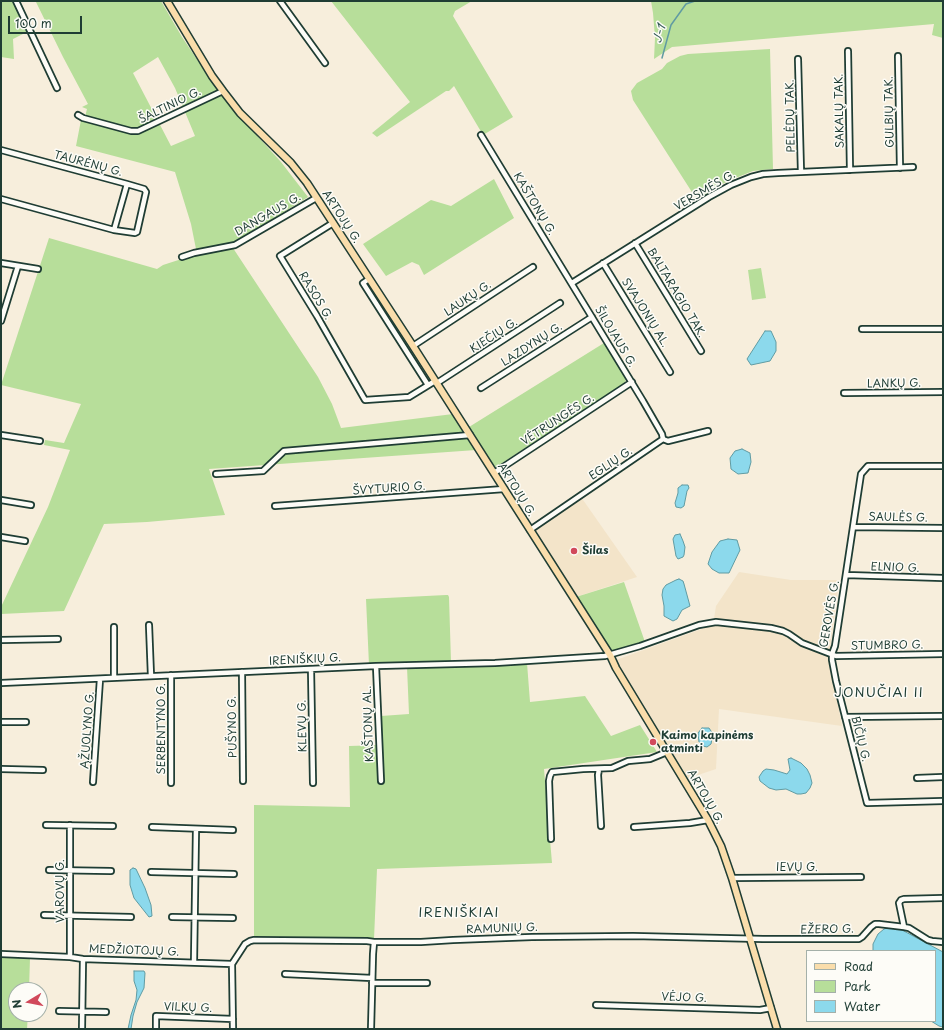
<!DOCTYPE html>
<html>
<head>
<meta charset="utf-8">
<style>
  body { margin:0 }
  #map { position:relative; width:944px; height:1030px; overflow:hidden; background:#f7eedc; font-family:"Playpen Sans",sans-serif }
  canvas { display:block }
  .frame { position:absolute; inset:0; border:2px solid #1f3d34; pointer-events:none }
  .legend { position:absolute; left:806px; top:950px; width:130px; height:72px; box-sizing:border-box; background:#fdfcf7; border:1px solid #a4b0a9; margin:0; padding:5px 7px; list-style:none; font-size:12px; color:#1f3d34 }
  .legend li { display:flex; align-items:center; gap:8px; height:20px }
  .legend b { width:20px; border:1px solid #a4b0a9 }
  .north { position:absolute; left:8px; top:982px; width:40px; height:40px; box-sizing:border-box; background:#fdfcf7; border:1px solid #a4b0a9; border-radius:50%; rotate:260deg; font-size:11px; font-weight:700; line-height:16px; text-align:center; color:#1f3d34 }
  .north::after { content:''; display:block; margin:auto; width:14px; height:18px; background:#d1495b; clip-path:polygon(50% 0,100% 100%,50% 72%,0 100%) }
  .scale { position:absolute; left:8px; top:16px; width:74px; height:18px; box-sizing:border-box; border:2px solid #1f3d34; border-top:0; padding-left:5px; font-size:12px; line-height:14px; white-space:nowrap; color:#1f3d34; -webkit-text-stroke:3px #fdfcf7; paint-order:stroke }
</style>
</head>
<body>
<div id="map">
<canvas width="944" height="1030"></canvas>
<div class="frame"></div>
<ul class="legend">
<li><b style="height:5px;background:#faddab"></b>Road</li>
<li><b style="height:11px;background:#b7de9a"></b>Park</li>
<li><b style="height:11px;background:#8cd9ec"></b>Water</li>
</ul>
<div class="north">N</div>
<div class="scale">100 m</div>
</div>
<script>
const g = document.querySelector('canvas').getContext('2d');
g.lineJoin = 'round';
function paint(path, color) { g.fillStyle = color; g.fill(path, 'evenodd'); }
const shape = rows => new Path2D(rows.map(r => 'M' + r).join(''));
function strokePath(path, color, width, dash) { g.strokeStyle = color; g.lineWidth = width; g.lineCap = dash ? 'butt' : 'round'; g.setLineDash(dash || []); g.stroke(path); }
function label(font, color, halo, rows, align = 'center') {
  g.font = font + ' "Playpen Sans",sans-serif'; g.lineWidth = 3; g.setLineDash([]); g.textBaseline = 'middle'; g.strokeStyle = halo; g.fillStyle = color; for (const [text, x, y, turn = 0] of rows) {
    g.save(); g.translate(x, y); g.rotate((+turn || 0) * Math.PI / 180); g.textAlign = isNaN(turn) ? turn : align; if (halo) g.strokeText(text, 0, 0); g.fillText(text, 0, 0); g.restore();
  }
}
paint(shape([
  [581,497,637,577,576,597,536,533,536,530,537,527],
  [739,572,791,580,839,580,829,658,842,726,719,709,716,769,686,779,616,660,713,625,716,606]
]), '#f3e4c9');
paint(shape([
  [1,1,13,1,27,32,13,39,14,59,1,57],
  [40,1,161,1,182,37,212,82,241,118,281,162,308,197,231,245,318,377,332,404,341,428,453,414,476,450,209,469,225,515,147,522,104,524,64,611,1,614,1,607,48,507,70,450,44,445,45,440,64,443,81,404,1,385,49,238,157,269,163,265,197,254,191,224,175,172,76,146,81,120,84,121,87,109,82,107,88,104,63,57,36,2],
  [158,57,175,88,195,136,171,146,133,73],
  [331,1,472,1,455,11,453,16,513,117,483,135,454,86,449,91,446,91,377,137,372,133,410,102],
  [651,1,943,1,943,38,932,35,934,24,672,47,654,59,655,38,653,13],
  [770,49,773,169,753,171,733,179,718,186,697,200,633,100,631,91,637,83,662,69,667,63,680,56,688,54],
  [494,179,514,218,424,275,419,265,412,262,386,276,363,244,431,200,451,206],
  [761,268,766,298,752,300,748,270],
  [604,343,626,378,625,383,496,467,494,466,469,427],
  [624,582,645,642,614,652,611,652,576,597],
  [446,595,448,595,449,597,451,662,369,665,366,599],
  [527,663,530,702,585,696,611,736,640,725,657,752,544,769,552,863,377,869,374,939,254,937,254,805,350,807,349,746,382,745,381,716,409,714,407,667],
  [1,956,30,958,29,990,16,990,16,1014,28,1014,27,1029,1,1029]
]), '#b7de9a');
const water = shape([
  [765,331,771,331,776,342,776,351,770,361,751,365,747,359,765,331],
  [742,449,750,453,751,462,748,473,738,474,731,469,730,458,735,451,742,449],
  [682,485,688,485,689,488,687,491,684,506,681,508,676,507,675,503,678,493,678,488,682,485],
  [680,534,683,541,685,547,684,555,683,557,678,559,676,556,673,539,675,535,680,534],
  [728,539,737,540,740,550,729,573,719,573,712,569,708,564,712,552,720,541,728,539],
  [679,579,683,581,684,584,690,606,682,610,677,619,673,621,664,616,664,606,662,595,663,589,666,585,676,580,679,579],
  [702,728,709,728,713,734,711,744,707,747,703,746,699,742,698,733,702,728],
  [791,758,801,763,807,769,810,775,812,783,810,788,806,793,801,794,797,794,786,789,776,790,769,788,760,781,759,777,763,771,766,769,774,770,787,774,790,770,788,759,791,758],
  [133,868,136,869,145,888,151,905,152,916,149,917,134,898,130,885,130,870,133,868],
  [887,928,895,928,902,930,943,952,943,1027,939,1026,931,1021,935,1021,935,951,873,951,873,944,878,934,884,929,887,928],
  [134,971,144,971,145,973,144,988,137,1002,133,1016,131,1029,128,1029,131,1015,136,1000,137,990,134,981,134,971]
]);
paint(water, '#8cd9ec');
strokePath(water, '#609ba2', 1);
strokePath(shape([
  [662,58,671,25,686,4,695,1]
]), '#609ba2', 1.5);
const minor = shape([
  [16,1,57,88],
  [280,1,325,63],
  [848,51,850,170],
  [898,56,900,168],
  [798,59,801,172],
  [78,115,83,118,131,131,138,131,223,91],
  [481,135,643,401,662,434,663,439],
  [1,150,127,184,114,230,1,199],
  [333,223,280,256,317,316,365,400,409,397,435,381],
  [114,230,135,233,137,232,146,192,144,189,127,184],
  [635,243,701,351],
  [182,257,194,253,235,245,316,198],
  [1,263,38,269],
  [603,263,670,372],
  [369,279,363,283,428,385],
  [572,283,709,197,731,185,751,177,763,174,778,173,913,167],
  [1,321,18,266],
  [862,329,943,329],
  [413,346,533,267],
  [437,383,560,303],
  [481,388,592,317],
  [844,393,943,392],
  [1,435,40,441],
  [943,466,868,466,861,474,835,646,832,654,832,660,836,681,867,803,943,801],
  [494,473,632,382],
  [216,474,263,471,284,451,470,435],
  [1,500,31,505],
  [275,506,504,489],
  [853,527,943,528],
  [530,530,663,439,668,441,708,431],
  [1,537,25,541],
  [846,575,943,578],
  [149,625,151,676],
  [1,640,58,639],
  [376,666,381,781],
  [311,669,313,783],
  [242,672,243,781],
  [114,678,114,627],
  [1,683,376,666,495,663,605,656,640,646,699,625,716,622,771,628,783,631,789,634,802,643,836,656,943,654],
  [845,717,943,716],
  [1,722,26,722],
  [1,769,43,770],
  [599,769,598,775,601,826],
  [917,778,943,777],
  [93,782,100,679],
  [171,783,171,675],
  [46,825,113,826],
  [152,827,233,830],
  [634,827,690,823,708,820],
  [551,839,549,781,550,776,552,772,583,769,612,768,628,761,650,759,667,752],
  [49,870,111,871],
  [151,872,234,874],
  [732,878,861,877],
  [44,915,131,917],
  [172,917,233,918],
  [904,927,899,903,901,900,904,899,943,898],
  [1,954,70,957,83,959,232,964,245,944,250,941,254,940,367,941,374,942,421,942,453,940,532,937,633,936,763,939,859,939,862,937,871,927,875,924,879,924,904,927,909,928,928,940,932,941,943,942],
  [70,957,70,825],
  [194,962,196,829],
  [232,964,233,1029],
  [285,974,372,978],
  [372,983,427,983],
  [596,1005,760,1010,771,1008],
  [59,1011,106,1012],
  [82,1029,83,959],
  [156,1029,156,1016,233,1019],
  [371,1029,373,954,374,942]
]);
const major = shape([
  [167,1,212,76,223,91,240,113,291,163,307,183,413,346,610,655,616,668,708,820,721,846,732,878,777,1029]
]);
strokePath(minor, '#1f3d34', 8);
strokePath(major, '#1f3d34', 9);
strokePath(minor, '#fdfcf7', 4.5);
strokePath(major, '#faddab', 6);
for (const [x, y, r, color] of [
  [574,551,4,"#d1495b"],
  [653,742,4,"#d1495b"]
]) { const dot = new Path2D(); dot.arc(x, y, r, 0, 2 * Math.PI); g.fillStyle = color; g.fill(dot); strokePath(dot, '#fdfcf7', 1.5); }
label('11px', '#1f3d34', '#fdfcf7', [
  ["ŠALTINIO G.",170,106,-26],
  ["SAKALŲ TAK.",840,111,-91],
  ["GULBIŲ TAK.",890,112,-91],
  ["PELĖDŲ TAK.",791,116,-91],
  ["TAURĖNŲ G.",88,164,15],
  ["VERSMĖS G.",705,191,-30],
  ["KAŠTONŲ G.",534,204,59],
  ["DANGAUS G.",268,215,-30],
  ["ARTOJŲ G.",341,217,57],
  ["BALTARAGIO TAK.",676,293,59],
  ["RASOS G.",315,296,59],
  ["LAUKŲ G.",468,299,-34],
  ["SVAJONIŲ AL.",645,313,58],
  ["KIEČIŲ G.",494,336,-33],
  ["ŠILOJAUS G.",615,337,59],
  ["LAZDYNŲ G.",532,345,-33],
  ["LANKŲ G.",894,384,-1],
  ["VĖTRUNGĖS G.",558,420,-33],
  ["EGLIŲ G.",611,464,-34],
  ["ŠVYTURIO G.",389,489,-4],
  ["ARTOJŲ G.",516,490,58],
  ["SAULĖS G.",898,518,1],
  ["ELNIO G.",895,568,2],
  ["GEROVĖS G.",830,614,-80],
  ["STUMBRO G.",887,646,-1],
  ["IRENIŠKIŲ G.",305,660,-3],
  ["KAŠTONŲ AL.",369,724,-92],
  ["KLEVŲ G.",303,726,-91],
  ["PUŠYNO G.",233,727,-91],
  ["SERBENTYNO G.",162,729,-90],
  ["ĄŽUOLYNO G.",88,730,-86],
  ["BIČIŲ G.",860,739,76],
  ["ARTOJŲ G.",705,797,60],
  ["IEVŲ G.",797,868],
  ["VAROVŲ G.",61,891,-90],
  ["RAMUNIŲ G.",502,929,-2],
  ["EŽERO G.",827,930,-1],
  ["MEDŽIOTOJŲ G.",134,951,2],
  ["VĖJO G.",684,998,2],
  ["VILKŲ G.",188,1008,2]
]);
label('bold 11px', '#1f3d34', '#fdfcf7', [
  ["Šilas",582,551],
  ["Kaimo kapinėms",661,736],
  ["atminti",661,749]
], 'left');
label('italic 12px', '#355c59', '#fdfcf7', [
  ["J-1",660,34,-73]
]);
g.letterSpacing = '1px';
label('13px', '#1f3d34', '#fdfcf7', [
  ["JONUČIAI II",879,693],
  ["IRENIŠKIAI",459,913]
]);
g.letterSpacing = '0px';
</script>
</body>
</html>
